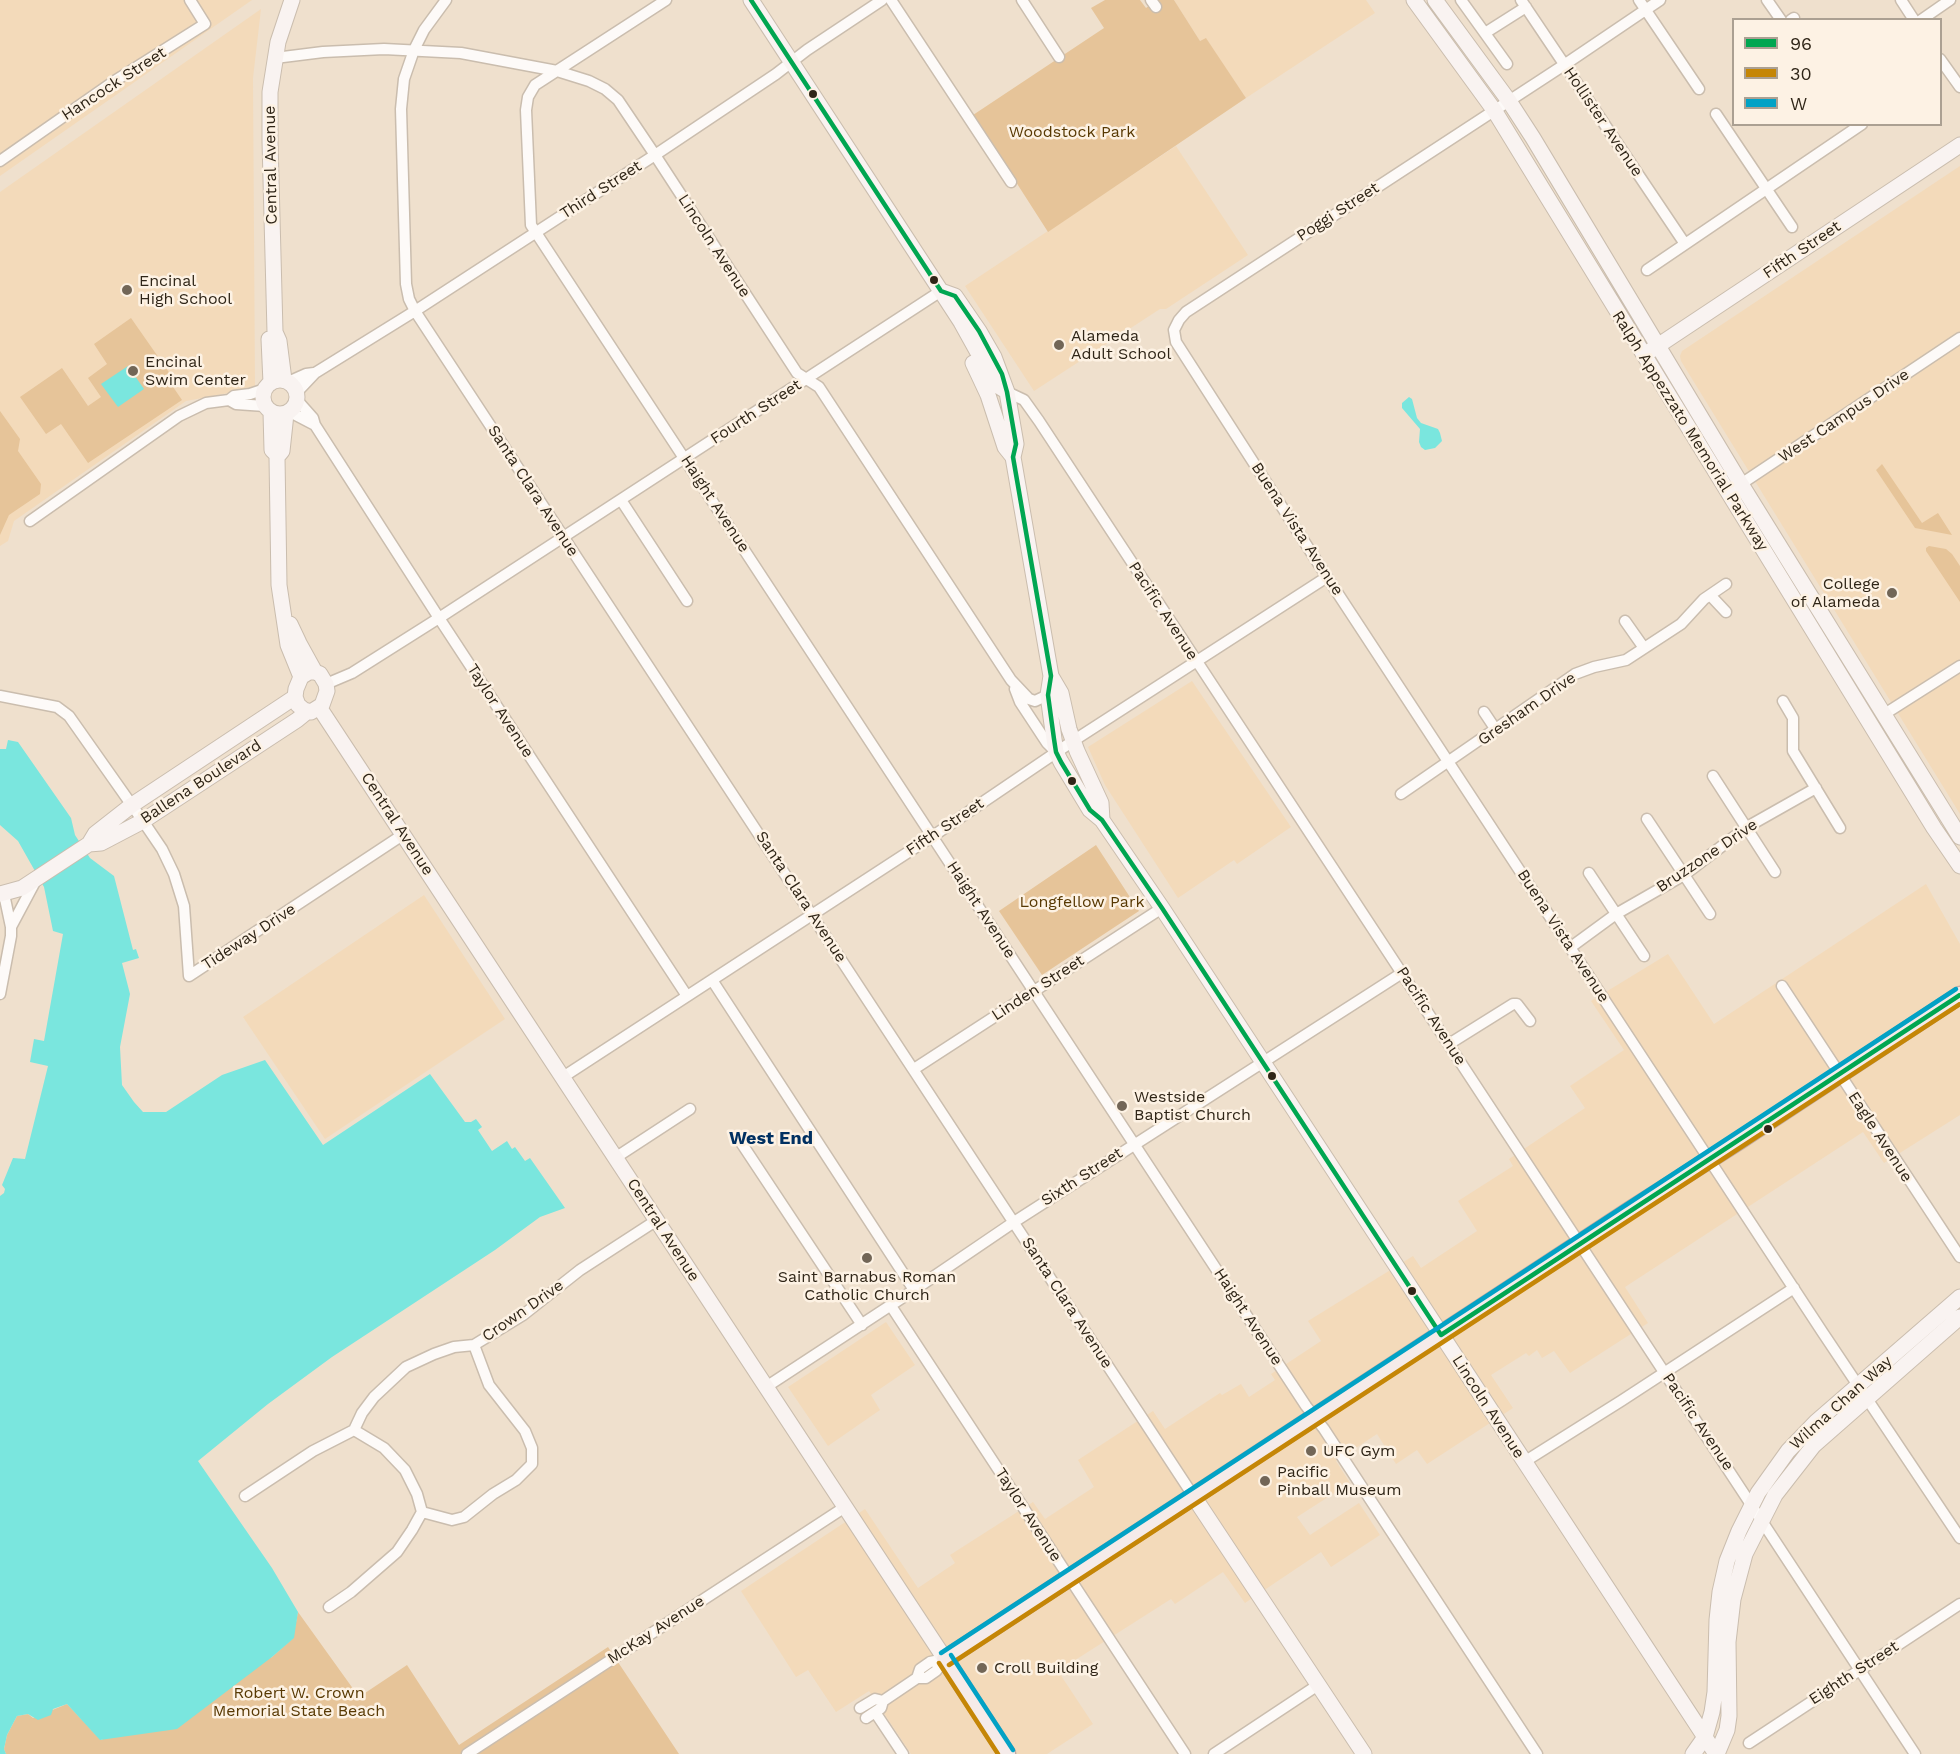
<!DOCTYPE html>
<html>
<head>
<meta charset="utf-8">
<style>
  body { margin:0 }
  #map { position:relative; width:1960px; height:1754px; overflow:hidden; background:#efe0cd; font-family:"Work Sans",sans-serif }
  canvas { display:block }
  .legend { position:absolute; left:1732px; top:18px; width:210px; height:108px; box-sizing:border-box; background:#fdf2e4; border:2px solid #aba092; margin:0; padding:8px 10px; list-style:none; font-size:18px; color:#2f2517 }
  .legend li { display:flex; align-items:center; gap:12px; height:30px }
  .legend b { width:30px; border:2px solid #aba092 }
</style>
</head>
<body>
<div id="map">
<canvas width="1960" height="1754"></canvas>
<ul class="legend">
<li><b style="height:8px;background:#00a651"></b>96</li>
<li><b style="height:8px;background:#c58606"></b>30</li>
<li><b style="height:8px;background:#02a2c5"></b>W</li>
</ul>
</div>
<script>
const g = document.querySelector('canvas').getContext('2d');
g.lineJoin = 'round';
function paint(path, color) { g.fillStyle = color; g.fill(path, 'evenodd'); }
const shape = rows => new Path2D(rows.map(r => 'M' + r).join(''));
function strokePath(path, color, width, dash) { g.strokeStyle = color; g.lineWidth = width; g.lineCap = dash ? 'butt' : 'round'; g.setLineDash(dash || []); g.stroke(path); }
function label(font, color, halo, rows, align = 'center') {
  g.font = font + ' "Work Sans",sans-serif'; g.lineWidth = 5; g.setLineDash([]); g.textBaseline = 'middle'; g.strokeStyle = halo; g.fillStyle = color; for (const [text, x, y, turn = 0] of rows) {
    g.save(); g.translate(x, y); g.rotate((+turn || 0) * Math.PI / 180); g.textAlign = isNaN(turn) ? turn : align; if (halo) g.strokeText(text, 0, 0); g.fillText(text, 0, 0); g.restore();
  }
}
paint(shape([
  [0,0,252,0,0,176],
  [1174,0,1366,0,1375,13,1246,98,1206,39,1200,41],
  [261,9,253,78,255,388,186,401,14,521,8,541,0,546,0,192],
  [1176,146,1248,255,1166,309,1160,309,1034,391,965,286],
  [1960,166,1960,814,1681,361,1680,356,1682,351],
  [1192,681,1291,827,1237,864,1234,860,1178,898,1105,785,1088,747],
  [1926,884,1960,944,1960,1115,1884,1163,1863,1132,1625,1287,1648,1323,1570,1373,1554,1351,1542,1358,1537,1350,1529,1356,1526,1353,1491,1375,1513,1408,1427,1464,1417,1450,1396,1464,1377,1434,1336,1461,1350,1483,1297,1517,1310,1535,1359,1503,1380,1535,1331,1567,1321,1552,1245,1603,1223,1572,1175,1604,1171,1599,1058,1671,1093,1724,1047,1754,911,1754,869,1691,836,1712,808,1670,796,1677,741,1591,865,1509,918,1588,955,1563,950,1555,1033,1502,1045,1519,1094,1487,1078,1460,1153,1411,1165,1429,1220,1393,1222,1395,1241,1384,1249,1397,1275,1380,1271,1374,1321,1341,1308,1321,1413,1256,1421,1268,1477,1231,1458,1201,1513,1166,1509,1159,1585,1108,1570,1086,1624,1050,1591,1001,1668,954,1714,1024],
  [424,895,505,1019,325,1139,243,1017],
  [886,1322,915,1365,871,1395,880,1410,828,1446,788,1387]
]), '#f3daba');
paint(shape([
  [1105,0,1140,0,1146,8,1157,0,1174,0,1200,41,1206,38,1246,98,1048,232,973,115,1104,28,1091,8],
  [131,318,175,381,171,384,182,400,88,463,61,424,46,434,20,397,62,368,88,406,101,397,88,378,107,364,94,344],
  [0,411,20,439,18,451,41,484,40,494,9,515,0,535],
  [1882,464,1922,523,1938,513,1952,535,1915,528,1876,470],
  [1929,546,1946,549,1952,554,1960,566,1960,602,1926,551,1926,548],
  [1096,845,1139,911,1042,975,999,911],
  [298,1612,359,1697,407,1665,459,1745,608,1647,679,1754,6,1754,4,1749,7,1735,17,1716,28,1714,33,1718,67,1704,101,1740,272,1657,293,1638]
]), '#e6c499');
paint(shape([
  [128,366,144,389,118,407,101,384],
  [1409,397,1412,399,1417,418,1421,423,1438,429,1440,433,1442,441,1435,448,1425,450,1421,447,1419,442,1420,429,1402,408,1402,403],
  [8,740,18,742,71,818,75,835,90,858,114,876,133,950,136,949,139,958,122,963,130,994,120,1047,122,1085,134,1102,143,1112,166,1112,222,1075,265,1060,323,1145,430,1074,465,1122,471,1122,476,1119,482,1127,478,1130,492,1151,507,1141,512,1149,515,1147,525,1161,530,1158,565,1208,540,1217,495,1250,332,1357,268,1404,198,1461,272,1568,298,1612,294,1638,272,1657,177,1729,100,1740,67,1704,53,1709,51,1715,38,1720,28,1714,17,1716,7,1735,4,1749,6,1754,0,1754,0,1196,4,1193,5,1189,2,1185,13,1158,25,1159,48,1066,30,1062,34,1039,44,1041,63,934,53,931,44,887,18,841,0,825,0,749,6,749]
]), '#7ae6de');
const street = shape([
  [446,0,424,30,414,50,404,79,401,109,406,284,409,299,415,311,1194,1497],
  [666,0,535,85,528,97,526,110,531,225,1306,1406,1324,1429,1537,1754],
  [891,0,1011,182],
  [1022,0,1059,57],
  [1151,0,1156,7],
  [1461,0,1507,64],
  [1521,0,1685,244],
  [1639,0,1699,89],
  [1660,0,1564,65,1186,312,1179,320,1174,330,1176,342,1327,577,1823,1333,1960,1538],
  [1767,0,1781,20],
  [1901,0,1914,20],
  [1791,20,1794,18],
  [1921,20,1950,0],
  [1485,33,1526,7],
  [275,58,323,52,384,49,461,53,557,71,589,81,605,89,618,100,655,155,797,373,819,387,1011,680,1029,699,1035,701,1048,695],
  [1940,59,1960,87],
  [1716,114,1792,227],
  [0,161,113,82,205,24,190,0],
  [1647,270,1862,124],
  [288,382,306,374,314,373],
  [297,392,315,373,415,311,655,155,776,74,807,50,882,0],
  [1007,392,1024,400,1039,421,1915,1754],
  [229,400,236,404,265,406],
  [297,400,313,418,315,425,439,618,687,996],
  [290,412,315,425],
  [1735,488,1960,338],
  [621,500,687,601],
  [30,521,179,416,206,403,229,400,234,396,250,394,265,389],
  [1710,595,1726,612],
  [1625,621,1644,648],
  [326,684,352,673,439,618,941,291],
  [1015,689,1020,702,1047,743,1056,752],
  [0,696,57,707,69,716,143,821,162,849,174,874,184,906,189,976,404,834],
  [1783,701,1793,718,1793,751,1840,828],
  [1484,712,1496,730],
  [1883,715,1960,666],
  [1713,776,1775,872],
  [1401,794,1575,674,1594,667,1626,660,1681,624,1704,599,1726,584],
  [1647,819,1710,914],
  [1589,873,1644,956],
  [11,927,35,882],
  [1571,947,1616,914,1684,875,1747,827,1816,788],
  [712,980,914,1290],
  [1782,986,1960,1257],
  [0,994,11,936,11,927,4,894],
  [1449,1044,1513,1004,1517,1004,1530,1021],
  [914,1069,1162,908],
  [563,1077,933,836,1073,741,1327,577],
  [740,1141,862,1325],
  [615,1158,690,1109],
  [891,1306,1185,1754],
  [766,1387,914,1290,1014,1222,1402,973],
  [1524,1462,1621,1401,1794,1288],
  [245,1496,313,1451,354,1430,362,1413,374,1397,406,1367,434,1354,454,1347,474,1345,523,1315,580,1270,657,1220],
  [422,1512,452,1520,464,1517,493,1494,516,1480,532,1464,532,1448,525,1431,489,1385,474,1345],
  [329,1607,351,1592,397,1552,412,1530,422,1512,417,1494,405,1470,384,1448,354,1430],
  [917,1678,920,1669,930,1662,945,1659],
  [860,1708,875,1699,883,1701],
  [875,1712,903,1754],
  [866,1718,881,1708,883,1701,917,1678,926,1678,936,1671,945,1659],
  [1749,1743,1960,1604],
  [467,1754,845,1507],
  [1214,1754,1318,1685]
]);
const secondary = shape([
  [751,0,961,322,991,376,998,386,1006,391],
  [1414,0,1494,110,1934,828,1960,866],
  [1435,0,1509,101,1533,138,1741,484,1960,837],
  [941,291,955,296,979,331,994,357,1007,392,1016,444,1013,457,1051,676,1048,695,1054,739,1056,752,1061,762,1090,810,1102,820,1162,908,1716,1754],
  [269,339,271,383],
  [1650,351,1960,145],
  [973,363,988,395,1005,447,1013,457],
  '263 397a17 17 0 1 1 34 0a17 17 0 1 1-34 0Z',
  [284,380,279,341,275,332,270,141,270,92,278,42,292,0],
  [271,412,272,450,276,454],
  [286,414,282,451,277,457,279,585,288,645,301,677],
  [290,624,299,643,315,672],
  [309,672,315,672,320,674,326,684,327,691,322,705,311,712,304,710,298,705,295,697,296,689,301,677,309,672],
  [1051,676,1061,693,1069,729,1077,751,1101,803,1102,820],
  [319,707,945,1659],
  [89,844,95,834,132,805,295,697],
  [0,894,22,888,89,844,101,843,143,821,297,720,308,711],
  [1194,1497,1364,1754],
  [1693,1754,1705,1737,1712,1712,1715,1692,1717,1620,1720,1592,1727,1561,1739,1531,1758,1493,1788,1451,1816,1422,1960,1297],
  [1717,1754,1727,1730,1729,1716,1728,1642,1733,1599,1745,1554,1775,1495,1814,1445,1960,1317]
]);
const primary = shape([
  [1007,1754,945,1659,1630,1210,1739,1141,1960,995]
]);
strokePath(street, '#cabdae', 13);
strokePath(secondary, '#cabdae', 17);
strokePath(primary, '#c2ada5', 19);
strokePath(street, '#fdfaf8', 10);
strokePath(secondary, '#f9f3f1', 15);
strokePath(primary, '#f5ebe9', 16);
strokePath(shape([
  [751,0,941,291,955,296,979,331,1002,374,1007,392,1016,444,1013,457,1051,676,1048,695,1054,739,1056,752,1061,762,1090,810,1102,820,1162,908,1441,1335],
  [1441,1335,1960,995]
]), '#00a651', 4.5);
strokePath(shape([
  [939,1663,998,1754],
  [949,1665,1960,1004]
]), '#c58606', 4.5);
strokePath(shape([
  [941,1653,1956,989],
  [951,1655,1013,1750]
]), '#02a2c5', 4.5);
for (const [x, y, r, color] of [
  [813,94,5,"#2f2517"],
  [934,280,5,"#2f2517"],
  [127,290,6,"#726657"],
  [1059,345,6,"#726657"],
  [133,371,6,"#726657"],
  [1892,593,6,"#726657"],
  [1072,781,5,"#2f2517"],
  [1272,1076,5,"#2f2517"],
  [1122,1106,6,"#726657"],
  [1768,1129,5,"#2f2517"],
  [867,1258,6,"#726657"],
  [1412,1291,5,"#2f2517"],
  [1311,1451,6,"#726657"],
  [1265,1481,6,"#726657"],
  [982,1668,6,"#726657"]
]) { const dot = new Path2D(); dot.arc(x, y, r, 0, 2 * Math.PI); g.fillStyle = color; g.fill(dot); strokePath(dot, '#fdf2e4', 2); }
label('16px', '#2f2517', '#fdf2e4', [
  ["Hancock Street",114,84,-33],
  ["Hollister Avenue",1603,122,56],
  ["Central Avenue",271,165,-91],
  ["Third Street",601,190,-33],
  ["Poggi Street",1338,212,-33],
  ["Lincoln Avenue",714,246,57],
  ["Fifth Street",1802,250,-34],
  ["Fourth Street",756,412,-33],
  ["West Campus Drive",1844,416,-34],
  ["Ralph Appezzato Memorial Parkway",1690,431,58],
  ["Santa Clara Avenue",533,491,57],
  ["Haight Avenue",715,504,57],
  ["Buena Vista Avenue",1297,529,57],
  ["Pacific Avenue",1163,611,57],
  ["Gresham Drive",1527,709,-35],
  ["Taylor Avenue",500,711,57],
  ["Ballena Boulevard",201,782,-33],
  ["Central Avenue",397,824,57],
  ["Fifth Street",945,827,-34],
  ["Bruzzone Drive",1707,856,-34],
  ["Santa Clara Avenue",801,897,57],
  ["Haight Avenue",981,910,57],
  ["Buena Vista Avenue",1563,936,57],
  ["Tideway Drive",249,937,-33],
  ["Linden Street",1038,988,-33],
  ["Pacific Avenue",1431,1016,57],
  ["Eagle Avenue",1880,1137,57],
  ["Sixth Street",1082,1177,-33],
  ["Central Avenue",663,1230,57],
  ["Santa Clara Avenue",1067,1303,57],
  ["Crown Drive",523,1311,-35],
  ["Haight Avenue",1248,1317,57],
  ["Wilma Chan Way",1841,1403,-42],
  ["Lincoln Avenue",1488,1407,57],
  ["Pacific Avenue",1698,1422,56],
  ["Taylor Avenue",1028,1515,57],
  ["McKay Avenue",656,1630,-33],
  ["Eighth Street",1854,1673,-33]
]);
label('16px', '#583903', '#fdf2e4', [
  ["Woodstock Park",1072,132],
  ["Longfellow Park",1082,902],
  ["Robert W. Crown",299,1693],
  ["Memorial State Beach",299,1711]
]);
label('16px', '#2f2517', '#fdf2e4', [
  ["Encinal",139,281],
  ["High School",139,299],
  ["Alameda",1071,336],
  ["Adult School",1071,354],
  ["Encinal",145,362],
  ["Swim Center",145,380],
  ["College",1880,584,"right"],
  ["of Alameda",1880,602,"right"],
  ["Westside",1134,1097],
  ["Baptist Church",1134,1115],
  ["Saint Barnabus Roman",867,1277,"center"],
  ["Catholic Church",867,1295,"center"],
  ["UFC Gym",1323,1451],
  ["Pacific",1277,1472],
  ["Pinball Museum",1277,1490],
  ["Croll Building",994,1668]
], 'left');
label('bold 18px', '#003061', '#fdf2e4', [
  ["West End",771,1139]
]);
</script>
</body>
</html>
